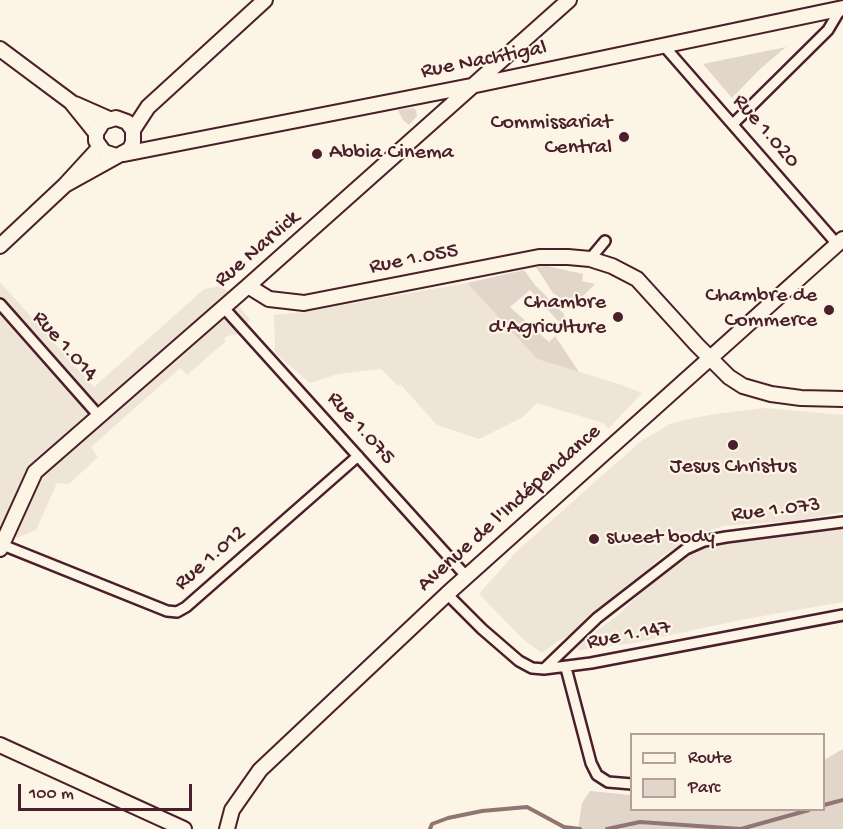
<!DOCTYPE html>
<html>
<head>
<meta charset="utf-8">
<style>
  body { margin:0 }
  #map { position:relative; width:843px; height:829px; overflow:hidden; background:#fcf5e5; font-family:"Gochi Hand",sans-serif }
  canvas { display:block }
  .legend { position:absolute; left:630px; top:733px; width:195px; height:78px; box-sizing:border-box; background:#fcf5e5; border:2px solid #b59f9b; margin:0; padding:8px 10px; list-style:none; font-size:18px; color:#4a1f2b }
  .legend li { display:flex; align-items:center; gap:12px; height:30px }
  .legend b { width:30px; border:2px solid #b59f9b }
  .scale { position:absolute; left:18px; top:784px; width:174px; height:27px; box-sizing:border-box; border:3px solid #4a1f2b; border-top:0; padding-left:8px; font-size:18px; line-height:21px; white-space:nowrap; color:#4a1f2b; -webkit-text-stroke:4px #fcf5e5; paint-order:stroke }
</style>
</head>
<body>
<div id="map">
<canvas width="843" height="829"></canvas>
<ul class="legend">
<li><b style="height:8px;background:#fcf5e5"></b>Route</li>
<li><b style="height:16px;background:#e2d5ca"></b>Parc</li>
</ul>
<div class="scale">100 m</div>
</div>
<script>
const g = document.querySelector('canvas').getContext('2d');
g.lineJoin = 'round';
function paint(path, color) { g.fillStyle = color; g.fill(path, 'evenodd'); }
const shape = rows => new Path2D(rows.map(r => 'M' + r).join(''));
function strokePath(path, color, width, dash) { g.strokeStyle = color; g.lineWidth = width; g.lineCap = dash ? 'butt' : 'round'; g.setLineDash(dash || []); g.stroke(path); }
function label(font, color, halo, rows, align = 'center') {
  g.font = font + ' "Gochi Hand",sans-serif'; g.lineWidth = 4.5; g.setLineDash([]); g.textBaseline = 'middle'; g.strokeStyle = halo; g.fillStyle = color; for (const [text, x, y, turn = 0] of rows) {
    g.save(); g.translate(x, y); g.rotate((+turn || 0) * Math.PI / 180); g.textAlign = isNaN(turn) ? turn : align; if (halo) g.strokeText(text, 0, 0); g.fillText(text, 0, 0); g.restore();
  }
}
paint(shape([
  [0,282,94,387,204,289,223,286,250,320,236,335,231,335,224,338,226,341,187,375,180,368,91,447,98,457,69,484,57,483,36,530,0,545],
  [467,283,537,359,619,384,642,393,608,429,603,423,537,403,523,417,479,439,437,425,400,384,398,386,381,369,338,374,310,383,275,353,274,315,303,312],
  [765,408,843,415,843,512,794,521,723,526,699,535,662,556,608,607,582,628,560,640,542,653,524,640,479,594,516,552,641,441,670,424,684,420,715,414],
  [843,527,843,602,740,620,634,643,581,650,577,649,584,640,617,616,649,585,684,557,706,546]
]), '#eee5d7');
paint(shape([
  [786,47,759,70,732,98,703,64],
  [413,108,416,110,417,116,409,125,403,120,398,110],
  [547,266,583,274,582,281,595,284,577,302,568,303,553,293,536,267],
  [524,270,535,285,564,314,565,318,560,322,557,320,530,290,510,307,549,342,555,336,579,372,537,359,467,283],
  [843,749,843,829,578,829,582,803,590,791,631,795,632,810,824,810,824,760]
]), '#e2d5ca');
strokePath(shape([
  [824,805,843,800],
  [430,829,432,824,448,818,482,811,527,807,564,827,580,829],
  [607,829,640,822,741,829,809,810]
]), '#917474', 4);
const street = shape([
  [664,46,837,244],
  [733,124,828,30,841,8],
  [590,259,605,241],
  [0,304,99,416],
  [224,308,466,576],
  [0,544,167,611,177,612,186,607,358,456],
  [447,594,482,629,519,661,532,668,544,669,591,663,843,615],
  [566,668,591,763,597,775,608,782,632,784],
  [544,669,597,618,686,549,704,541,726,537,843,522]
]);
const secondary = shape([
  [0,49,71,102,96,133],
  [75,104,109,119],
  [133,130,148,107,265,0],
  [124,154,476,85,843,8],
  [65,185,130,149,133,142,133,130,127,122,116,118,103,122,96,133,96,141,104,152,116,156],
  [0,246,65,185,99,148],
  [248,286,269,299,304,303,539,257,568,257,590,259,612,266,637,279,697,345,729,377,743,386,771,394,801,398,843,399],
  [0,549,35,472,248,286,569,0],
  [0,745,184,829],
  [227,829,232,810,260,770,447,594,843,239]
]);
strokePath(street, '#4a1f2b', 14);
strokePath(secondary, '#4a1f2b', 18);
strokePath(street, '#fcf5e5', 9);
strokePath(secondary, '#fcf5e5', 14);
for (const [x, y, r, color] of [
  [624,137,6,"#4a1f2b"],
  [317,154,6,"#4a1f2b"],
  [829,310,6,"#4a1f2b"],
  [618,317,6,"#4a1f2b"],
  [733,445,6,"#4a1f2b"],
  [594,539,6,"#4a1f2b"]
]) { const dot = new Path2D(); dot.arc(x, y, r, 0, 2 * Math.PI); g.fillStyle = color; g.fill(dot); strokePath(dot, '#fcf5e5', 2); }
label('22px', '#4a1f2b', '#fcf5e5', [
  ["Rue Nachtigal",484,61,-11],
  ["Rue 1.020",765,132,49],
  ["Rue Narvick",258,250,-41],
  ["Rue 1.055",414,260,-11],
  ["Rue 1.014",64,347,48],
  ["Rue 1.075",360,429,48],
  ["Avenue de l'Indépendance",510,509,-42],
  ["Rue 1.073",776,511,-7],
  ["Rue 1.012",211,559,-41],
  ["Rue 1.147",629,636,-11]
]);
label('22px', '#4a1f2b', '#fcf5e5', [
  ["Commissariat",612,124],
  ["Central",612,149],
  ["Abbia Cinema",329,154,"left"],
  ["Chambre de",817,297],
  ["Commerce",817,322],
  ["Chambre",606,304],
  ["d'Agriculture",606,329],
  ["Jesus Christus",733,468,"center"],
  ["sweet body",606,539,"left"]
], 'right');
</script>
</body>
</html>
